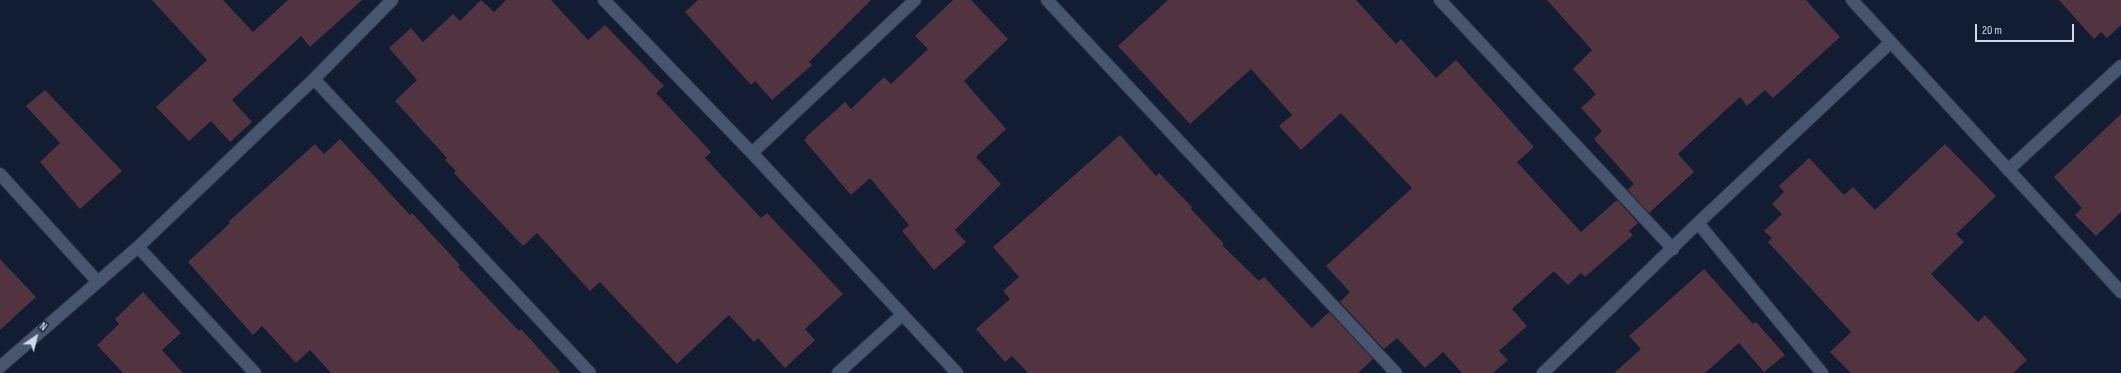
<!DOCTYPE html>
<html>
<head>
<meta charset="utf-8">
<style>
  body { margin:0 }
  #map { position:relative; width:2121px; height:373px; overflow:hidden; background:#121d33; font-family:"Sofia Sans Condensed",sans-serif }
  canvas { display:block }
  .north { position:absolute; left:16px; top:317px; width:40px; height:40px; -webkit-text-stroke:3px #121d33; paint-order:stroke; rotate:35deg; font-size:11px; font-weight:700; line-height:16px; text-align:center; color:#d0d9e8 }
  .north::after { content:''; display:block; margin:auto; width:14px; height:18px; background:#d0d9e8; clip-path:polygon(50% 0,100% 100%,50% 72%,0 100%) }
  .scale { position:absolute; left:1975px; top:24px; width:99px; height:18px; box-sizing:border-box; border:2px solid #d0d9e8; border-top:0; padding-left:5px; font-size:12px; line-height:14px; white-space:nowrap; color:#d0d9e8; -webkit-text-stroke:3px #121d33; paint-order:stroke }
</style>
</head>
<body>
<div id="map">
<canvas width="2121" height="373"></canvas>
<div class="north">N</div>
<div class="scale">20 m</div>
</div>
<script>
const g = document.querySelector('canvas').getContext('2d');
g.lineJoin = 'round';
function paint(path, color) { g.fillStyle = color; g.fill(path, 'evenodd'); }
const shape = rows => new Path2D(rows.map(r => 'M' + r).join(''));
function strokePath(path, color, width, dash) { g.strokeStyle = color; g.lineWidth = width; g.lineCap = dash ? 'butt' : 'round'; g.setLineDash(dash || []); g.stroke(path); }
paint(shape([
  [152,0,223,0,253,32,288,0,362,0,310,47,301,36,232,100,252,122,230,142,211,121,189,141,156,107,207,60],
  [481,0,494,12,506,0,551,0,588,40,605,25,664,86,656,93,711,152,705,158,761,218,767,213,843,294,805,329,815,340,785,368,758,338,754,342,729,315,677,364,600,282,590,291,537,233,523,246,454,173,456,171,445,160,447,158,395,101,417,80,389,48,411,28,423,42,453,14,460,21],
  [698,0,871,0,809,62,812,65,772,100,755,81,751,85,685,12],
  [953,0,971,0,1008,39,964,81,1006,129,976,157,1001,184,955,230,966,242,934,270,902,231,909,225,870,178,851,195,804,140,807,138,806,137,845,102,851,109,884,77,891,84,928,49,915,36],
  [1168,0,1356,0,1396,44,1401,39,1436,78,1456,60,1534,147,1517,162,1581,232,1617,200,1638,223,1629,231,1633,235,1585,277,1581,273,1568,285,1554,271,1512,309,1527,326,1499,351,1508,360,1493,373,1462,373,1443,352,1425,368,1397,338,1384,349,1340,302,1350,292,1326,266,1412,188,1341,113,1301,150,1279,126,1292,115,1251,69,1190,124,1118,46],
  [1547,0,1806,0,1840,37,1773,98,1765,90,1747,106,1740,97,1678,154,1694,172,1649,213,1628,190,1634,184,1594,139,1602,131,1581,108,1596,94,1573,69,1592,50],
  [2059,0,2121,0,2121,25,2107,38,2101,32,2094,39],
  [45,90,122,171,80,209,40,162,60,143,26,106],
  [2121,114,2121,212,2096,236,2075,215,2082,208,2054,177],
  [1120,135,1156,176,1159,173,1192,207,1191,209,1224,244,1222,245,1259,281,1264,277,1312,328,1329,312,1373,359,1358,373,1028,373,1012,356,1005,362,976,329,1010,299,1003,291,1019,277,993,247],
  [340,139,410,215,412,213,460,265,458,267,519,331,521,329,561,373,331,373,310,350,296,363,262,326,253,335,188,262,230,223,228,222,315,144,324,154],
  [1945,144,1996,196,1956,234,1964,242,1931,274,1978,322,1985,315,2027,360,2013,373,1851,373,1830,352,1851,332,1768,242,1772,238,1764,231,1782,214,1772,204,1784,192,1779,186,1809,158,1844,195,1853,187,1875,210],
  [0,259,36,297,0,330],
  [1704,269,1753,324,1756,322,1785,355,1764,372,1739,343,1705,373,1614,373,1641,349,1629,336],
  [143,292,181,333,162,350,183,373,123,373,97,345,119,324,115,319]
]), '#513440');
const street = shape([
  [604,0,752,153,957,373],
  [1047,0,1396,373],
  [1440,0,1673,249],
  [1852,0,2121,292],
  [314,79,590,373],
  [752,153,915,0],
  [2008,170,2121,66],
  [0,174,97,281],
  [1698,223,1822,373],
  [138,247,255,373],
  [0,367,138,247,314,79,392,0],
  [838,373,902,315],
  [1543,373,1698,223,1891,42]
]);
strokePath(street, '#2f3547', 14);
strokePath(street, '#48556e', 12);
</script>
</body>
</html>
